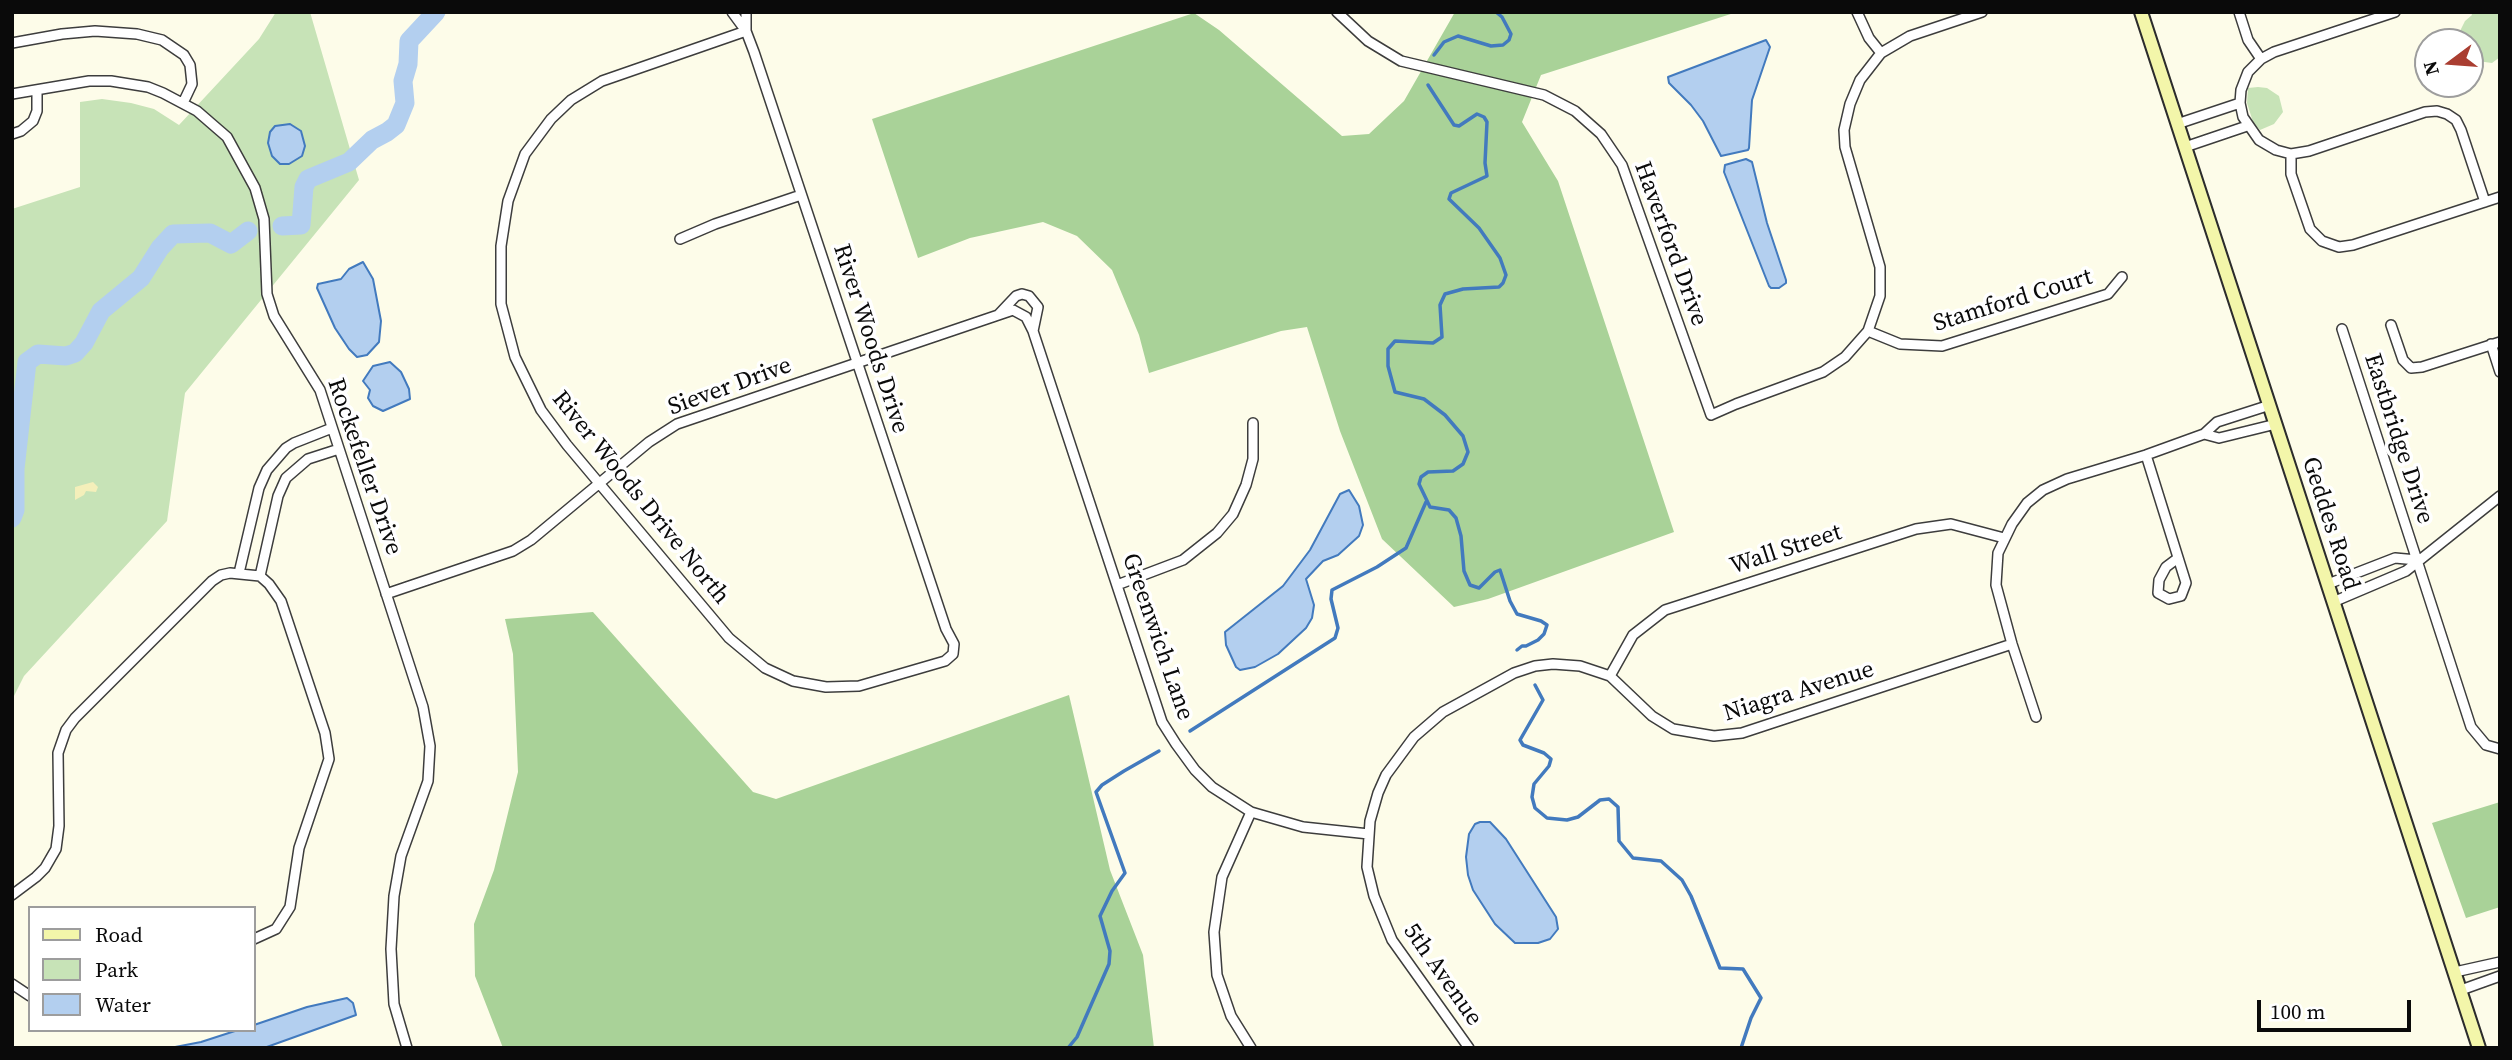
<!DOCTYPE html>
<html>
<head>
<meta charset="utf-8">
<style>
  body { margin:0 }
  #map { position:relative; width:2512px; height:1060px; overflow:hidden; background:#fdfce9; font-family:"Source Serif 4",serif }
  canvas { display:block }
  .frame { position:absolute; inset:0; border:14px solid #0a0a0a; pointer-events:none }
  .legend { position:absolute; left:28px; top:906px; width:228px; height:126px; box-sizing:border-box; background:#fff; border:2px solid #9d9d9d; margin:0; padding:9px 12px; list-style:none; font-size:21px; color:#0a0a0a }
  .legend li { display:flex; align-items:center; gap:14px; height:35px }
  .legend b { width:35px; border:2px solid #9d9d9d }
  .north { position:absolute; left:2414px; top:28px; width:70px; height:70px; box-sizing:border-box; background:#fff; border:2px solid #9d9d9d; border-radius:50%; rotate:254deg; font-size:19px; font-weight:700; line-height:28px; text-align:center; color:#0a0a0a }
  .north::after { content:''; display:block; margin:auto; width:24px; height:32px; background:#aa3e31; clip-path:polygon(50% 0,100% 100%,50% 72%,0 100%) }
  .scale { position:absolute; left:2257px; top:1000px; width:154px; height:32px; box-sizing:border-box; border:4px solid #0a0a0a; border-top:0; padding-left:9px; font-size:21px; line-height:24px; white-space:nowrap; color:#0a0a0a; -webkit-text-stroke:5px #fff; paint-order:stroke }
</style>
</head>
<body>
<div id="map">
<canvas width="2512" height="1060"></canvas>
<div class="frame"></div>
<ul class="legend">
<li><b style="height:9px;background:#f3f6aa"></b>Road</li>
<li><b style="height:19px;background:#c7e3b7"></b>Park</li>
<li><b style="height:19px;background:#b3cfef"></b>Water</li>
</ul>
<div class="north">N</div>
<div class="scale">100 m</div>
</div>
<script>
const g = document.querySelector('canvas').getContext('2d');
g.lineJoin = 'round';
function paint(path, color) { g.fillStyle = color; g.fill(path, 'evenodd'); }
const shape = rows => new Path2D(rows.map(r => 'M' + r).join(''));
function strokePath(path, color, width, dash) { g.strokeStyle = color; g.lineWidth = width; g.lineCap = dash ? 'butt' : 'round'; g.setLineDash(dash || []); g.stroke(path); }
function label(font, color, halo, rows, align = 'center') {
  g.font = font + ' "Source Serif 4",serif'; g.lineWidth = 7; g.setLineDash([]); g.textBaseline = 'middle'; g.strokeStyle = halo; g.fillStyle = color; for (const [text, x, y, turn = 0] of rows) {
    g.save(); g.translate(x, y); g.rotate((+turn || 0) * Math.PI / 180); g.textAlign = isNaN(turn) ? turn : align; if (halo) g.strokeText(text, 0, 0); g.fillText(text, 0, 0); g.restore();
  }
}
paint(shape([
  [276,12,310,12,359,180,185,393,167,521,24,676,12,700,12,209,80,187,80,102,102,99,131,103,154,109,179,125,259,39],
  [2471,12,2493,12,2500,15,2500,57,2492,63,2470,60,2470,42,2457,42,2459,33,2465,21,2472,15],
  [2258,87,2267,88,2279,96,2283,112,2274,124,2260,130,2253,122,2247,103,2248,88]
]), '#c7e3b7');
paint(shape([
  [1455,12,1737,12,1541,75,1522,122,1558,181,1674,532,1488,599,1454,607,1382,539,1340,431,1307,327,1281,331,1149,373,1139,335,1112,270,1077,236,1043,222,970,238,918,258,872,119,1194,13,1219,30,1342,136,1369,134,1404,101],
  [593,612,753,792,776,799,1069,695,1110,870,1143,955,1154,1048,503,1048,475,976,474,924,494,870,518,772,513,654,505,619],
  [2500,802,2500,907,2466,918,2432,823]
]), '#a9d298');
paint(shape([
  [93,482,98,487,96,492,86,491,84,495,75,500,75,487]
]), '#f4efba');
const water = shape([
  [1766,40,1770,47,1752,100,1749,148,1748,150,1721,156,1703,121,1691,105,1669,83,1668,77,1766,40],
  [290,124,301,131,305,146,302,156,289,164,280,164,272,156,268,143,270,132,275,126,290,124],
  [1746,159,1752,162,1767,223,1786,280,1786,283,1779,288,1771,288,1769,286,1724,172,1725,165,1746,159],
  [363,262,373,279,381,321,379,342,367,355,357,357,349,349,335,328,317,288,318,284,341,279,349,269,363,262],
  [390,362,401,372,409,389,410,399,383,411,373,406,368,398,370,390,363,381,373,366,390,362],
  [1349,490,1359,506,1363,525,1359,536,1338,555,1323,561,1306,579,1314,605,1312,618,1306,628,1278,654,1255,667,1240,670,1236,667,1226,645,1225,632,1283,586,1310,550,1340,494,1349,490],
  [1480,822,1490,822,1506,839,1556,917,1558,929,1550,939,1538,943,1515,943,1495,924,1473,890,1468,875,1466,857,1469,834,1475,824,1480,822],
  [347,998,353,1003,356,1015,264,1048,170,1048,201,1042,238,1030,254,1030,254,1025,307,1007,347,998]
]);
paint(water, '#b3cfef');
strokePath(water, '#427abe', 2);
strokePath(shape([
  [1434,55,1444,42,1458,36,1491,46,1503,45,1509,40,1511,34,1502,17,1496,12],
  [1428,85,1454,125,1459,126,1477,114,1484,117,1487,122,1485,163,1487,176,1451,193,1449,199,1479,228,1500,258,1506,275,1503,283,1499,287,1463,289,1445,294,1440,305,1442,337,1433,343,1395,341,1388,349,1388,366,1395,392,1424,399,1445,415,1463,436,1468,452,1463,464,1453,471,1428,472,1421,477,1419,484,1430,507,1449,510,1456,518,1461,536,1464,571,1470,585,1479,588,1495,572,1500,570,1510,601,1517,614,1541,621,1547,625,1544,634,1538,640,1526,646,1522,646,1517,650],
  [1535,685,1543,700,1520,740,1523,745,1544,753,1551,759,1549,766,1534,784,1532,797,1535,808,1547,818,1567,820,1578,817,1600,800,1609,799,1618,807,1619,841,1633,858,1661,861,1682,880,1691,896,1720,968,1743,969,1761,998,1751,1018,1741,1048],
  [1190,731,1335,638,1338,628,1331,599,1332,590,1377,567,1406,548,1426,502],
  [1068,1048,1077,1037,1109,964,1110,951,1100,916,1112,891,1125,873,1096,792,1102,785,1124,771,1159,751]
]), '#427abe', 3.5);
strokePath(shape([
  [282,226,301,225,304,187,308,179,349,162,372,140,387,132,396,125,405,103,403,81,408,64,409,41,436,12],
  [12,518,15,510,15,469,27,362,38,354,66,356,75,353,84,343,101,311,141,278,160,248,173,234,210,233,231,244,248,231]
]), '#b3cfef', 19);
const minor = shape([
  [732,12,746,31,754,52,946,629,954,644,953,654,945,661,859,686,826,687,793,681,765,668,729,638,567,445,541,410,515,357,501,304,501,246,508,201,525,154,551,119,571,100,602,81,746,31],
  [1337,12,1368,41,1401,61,1544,95,1575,111,1601,134,1622,165,1711,415,1736,404,1823,372,1845,357,1868,331,1880,296,1880,267,1845,147,1844,130,1850,104,1860,80,1881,53,1910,36,1982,12],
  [1857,12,1869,38,1881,53],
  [2239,12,2248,40,2261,59],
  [2395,12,2274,52,2261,59,2248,72,2241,90,2240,103,2243,117,2259,140,2276,150,2291,154,2309,151,2425,112,2437,111,2447,114,2456,120,2461,130,2485,202],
  [746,31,746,12],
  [12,43,62,34,95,31,137,34,162,40,184,55,190,65,192,84,183,103],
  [12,94,89,81,111,81,148,87,163,93,197,111,227,137,255,188,264,219,267,294,274,316,320,390,423,707,430,746,428,781,401,856,394,896,391,949,394,1004,407,1048],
  [2177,124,2240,103],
  [12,134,21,131,33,121,37,111,37,90],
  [2185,147,2247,126],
  [2291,154,2291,174,2310,229,2322,241,2339,247,2353,245,2500,197],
  [680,239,715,224,801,195],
  [999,314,1016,296,1022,294,1029,296,1038,307,1033,331],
  [2391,325,2403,360,2411,368,2422,367,2500,342],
  [2342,329,2471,727,2486,745,2500,749],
  [1868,331,1900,344,1942,346,2108,294,2122,277],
  [2491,344,2500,372],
  [2270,405,2217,422,2204,434,2219,438,2276,424],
  [2146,455,2186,583,2181,596,2169,599,2158,593,2159,580,2166,567,2178,558],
  [239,573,259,488,267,470,286,448,294,443,332,428],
  [260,576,278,496,286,478,308,459,339,449],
  [2328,584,2395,558,2417,560],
  [1117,585,1183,560,1217,533,1233,514,1246,485,1253,459,1253,423],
  [386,594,513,551,531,540,649,442,677,424,1013,310,1026,317,1033,331,1162,722,1176,744,1195,770,1212,787,1251,812,1303,827,1369,834],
  [2333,602,2406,571,2500,496],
  [1610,676,1633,635,1665,610,1916,529,1951,524,2004,538],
  [1610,676,1652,716,1673,729,1714,736,1742,733,2012,644],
  [2036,717,2012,644,1996,585,1998,553,2012,524,2027,503,2043,490,2067,479,2146,455,2204,434],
  [1251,812,1222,877,1214,932,1217,975,1231,1016,1251,1048],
  [12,895,36,877,45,868,56,849,59,826,58,753,66,730,75,718,212,581,221,575,230,573,260,576,269,584,281,601,325,733,329,759,299,848,290,907,276,929,254,939],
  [2455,972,2500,962],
  [12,984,30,996],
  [2461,990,2500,976],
  [1469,1048,1392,940,1374,896,1367,867,1370,821,1378,793,1386,775,1414,737,1443,712,1514,673,1535,666,1553,664,1580,666,1610,676]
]);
const secondary = shape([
  [2141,12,2479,1048]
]);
strokePath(minor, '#3d3d3d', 12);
strokePath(secondary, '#2c2c2c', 16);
strokePath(minor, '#fff', 9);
strokePath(secondary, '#f3f6aa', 12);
label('24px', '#0a0a0a', '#fff', [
  ["Haverford Drive",1670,244,70],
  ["Stamford Court",2013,301,-17],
  ["River Woods Drive",870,339,72],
  ["Siever Drive",730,387,-20],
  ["Eastbridge Drive",2398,439,72],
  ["Rockefeller Drive",364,467,71],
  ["River Woods Drive North",640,498,51],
  ["Geddes Road",2330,524,72],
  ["Wall Street",1786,550,-18],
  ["Greenwich Lane",1157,637,71],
  ["Niagra Avenue",1799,692,-17],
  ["5th Avenue",1442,975,55]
]);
</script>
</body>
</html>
